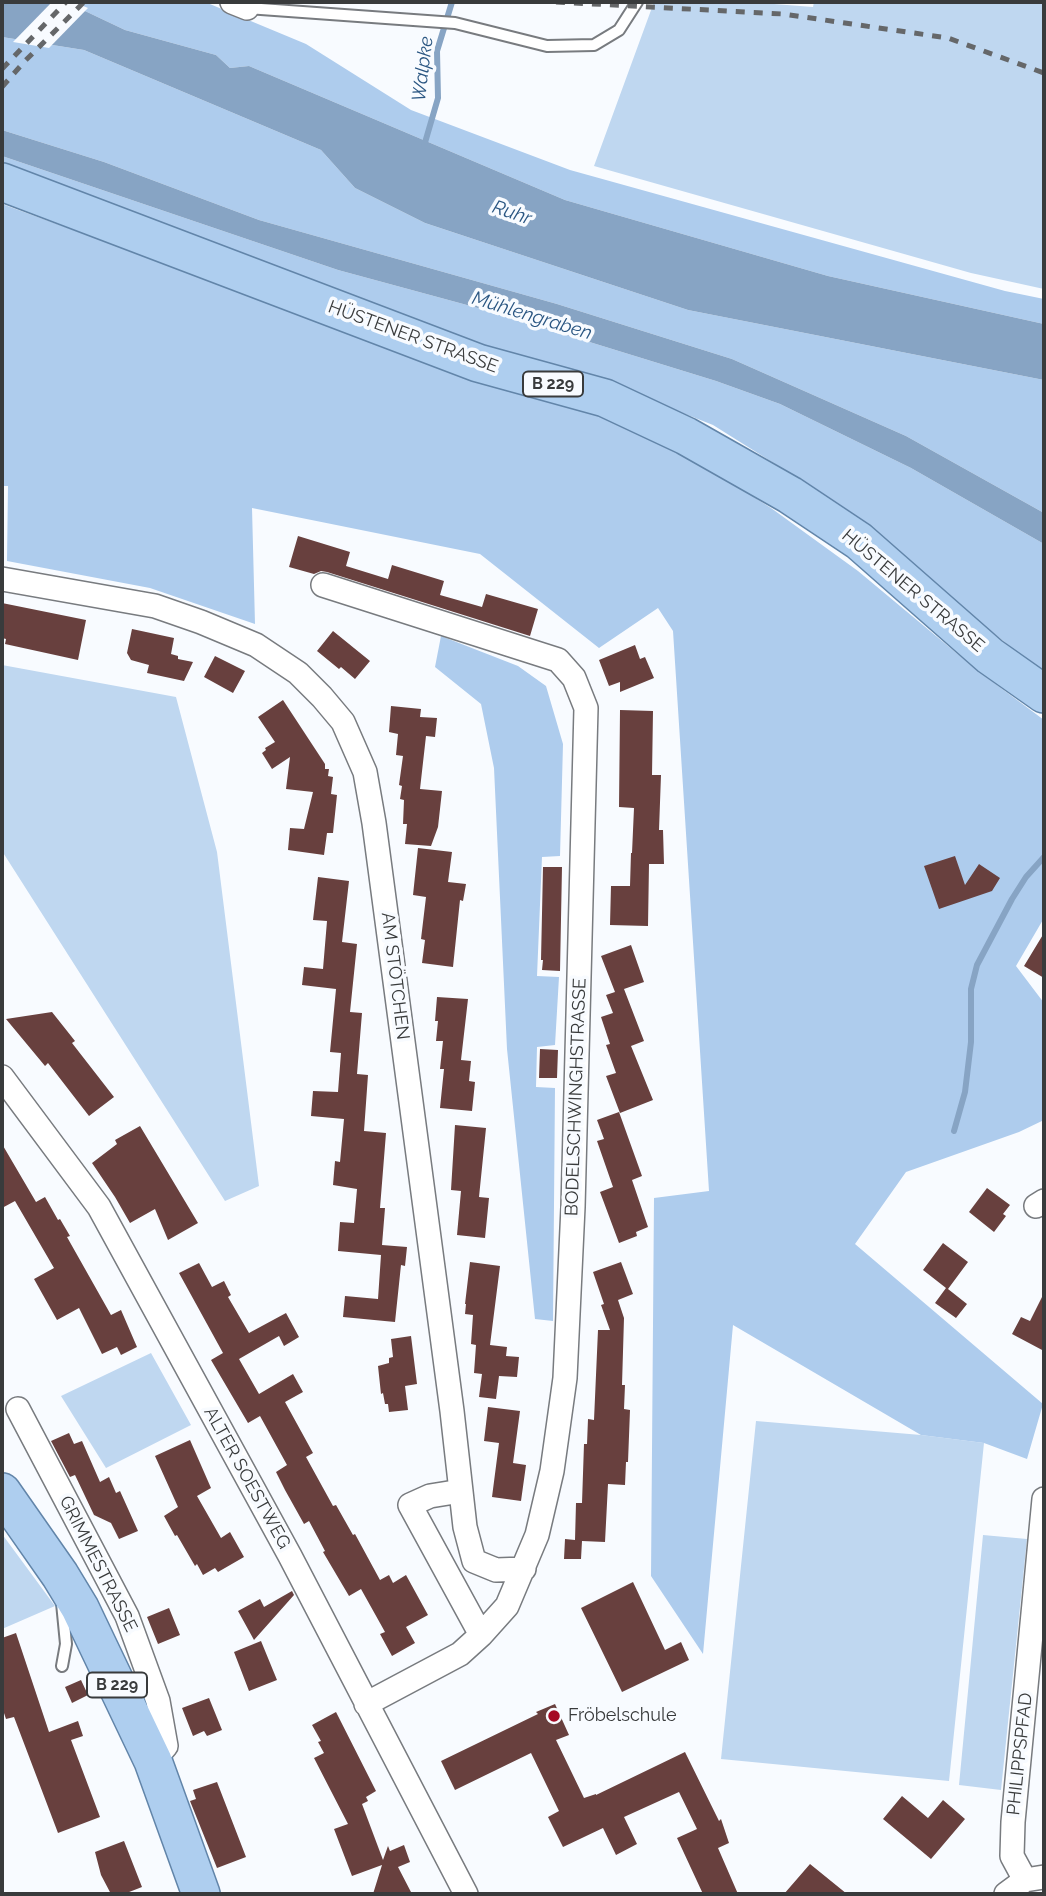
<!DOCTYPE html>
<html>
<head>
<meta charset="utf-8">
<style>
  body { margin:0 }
  #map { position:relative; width:1046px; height:1896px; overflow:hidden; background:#f8fbff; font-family:Raleway,sans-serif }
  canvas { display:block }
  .frame { position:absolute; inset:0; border:4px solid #393b3c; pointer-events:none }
</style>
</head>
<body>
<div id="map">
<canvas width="1046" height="1896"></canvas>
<div class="frame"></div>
</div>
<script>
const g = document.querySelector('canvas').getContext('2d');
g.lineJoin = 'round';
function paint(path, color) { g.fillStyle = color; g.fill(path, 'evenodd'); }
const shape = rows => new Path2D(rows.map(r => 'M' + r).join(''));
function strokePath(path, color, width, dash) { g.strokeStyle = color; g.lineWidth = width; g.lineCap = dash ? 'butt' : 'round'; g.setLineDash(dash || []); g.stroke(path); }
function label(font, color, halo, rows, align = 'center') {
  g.font = font + ' Raleway,sans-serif'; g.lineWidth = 7; g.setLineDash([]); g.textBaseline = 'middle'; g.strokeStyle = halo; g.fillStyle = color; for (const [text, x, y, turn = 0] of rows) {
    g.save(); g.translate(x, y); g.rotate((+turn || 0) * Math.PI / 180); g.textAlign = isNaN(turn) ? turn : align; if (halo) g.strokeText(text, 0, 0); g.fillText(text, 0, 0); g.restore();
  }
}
paint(shape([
  [654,2,748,2,813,7,814,2,1044,2,1044,289,971,273,594,166],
  [2,665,176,697,217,852,259,1186,225,1201,2,851],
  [151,1353,191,1425,106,1468,61,1396],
  [756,1421,921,1435,984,1443,949,1781,721,1759],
  [2,1534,55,1606,2,1629],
  [983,1535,1027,1539,1001,1790,959,1785]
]), '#bfd7f0');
paint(shape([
  [66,2,205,2,306,44,411,110,570,170,1005,291,1044,299,1044,324,828,276,565,200,249,66,230,68,216,55,125,30],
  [2,37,84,50,321,150,355,188,425,223,688,310,1044,380,1044,513,906,436,732,359,557,304,259,220,104,162,2,130],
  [2,156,338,270,489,311,716,381,780,404,911,468,1044,544,1044,674,896,554,788,472,713,425,612,385,445,338,2,171],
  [2,204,473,376,594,411,672,445,771,508,858,571,978,671,1044,720,1044,918,1016,966,1044,1003,1044,1120,1019,1132,906,1172,855,1244,1043,1404,1027,1459,984,1443,921,1435,733,1325,703,1654,651,1576,654,1198,709,1191,673,631,658,608,599,648,480,554,252,508,255,624,150,588,7,561,8,486,2,486],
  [441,636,518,666,546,686,563,744,560,856,542,857,537,976,559,977,555,1045,537,1047,536,1087,555,1088,553,1321,535,1319,507,1049,494,768,481,704,435,667]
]), '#aecced');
paint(shape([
  [2,2,66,2,125,30,216,55,230,68,249,66,565,200,828,276,1044,324,1044,380,688,310,425,223,355,188,321,150,84,50,2,37],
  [2,130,104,162,259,220,557,304,732,359,906,436,1044,513,1044,544,911,468,780,404,716,381,489,311,338,270,2,156]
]), '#87a4c4');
paint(shape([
  [52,2,74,2,88,8,49,48,13,42]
]), '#f8fbff');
strokePath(shape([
  [424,146,438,98,437,51,452,2],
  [954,1131,965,1092,971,1042,971,989,977,965,1012,899,1026,877,1044,857]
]), '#87a4c4', 6);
paint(shape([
  [298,536,350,552,346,566,388,579,392,565,444,581,440,595,482,607,486,594,538,609,530,636,327,572,321,571,314,574,289,567],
  [2,603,86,620,78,660,5,644,6,639,2,638],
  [132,629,174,638,171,654,178,656,178,659,193,662,184,681,147,673,149,665,131,660,127,653],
  [333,631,370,661,355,679,341,667,339,669,317,651],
  [635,645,640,659,645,657,654,678,620,692,620,682,609,686,599,660],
  [215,656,245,671,233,693,204,677],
  [283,700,325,764,325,769,329,769,328,776,333,777,331,794,337,795,333,833,327,833,324,855,288,850,290,828,304,829,313,792,286,789,290,757,272,769,262,753,266,750,265,748,275,742,258,717],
  [391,706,421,709,420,717,437,718,435,737,426,736,420,789,442,791,438,827,431,846,405,844,407,824,403,824,404,800,400,799,402,786,399,785,403,756,396,755,398,734,389,732],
  [620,710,653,711,652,775,661,775,659,830,663,830,664,864,649,864,648,926,610,925,611,886,630,886,631,853,632,853,634,808,619,807],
  [418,848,452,852,448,882,466,884,463,901,460,900,453,967,422,963,425,940,421,939,426,897,413,895],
  [955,856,965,885,979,864,1000,878,992,891,939,909,924,866],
  [543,867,562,867,560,971,542,970,543,960,541,960],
  [318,877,349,881,342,942,357,944,350,1012,362,1013,357,1074,368,1075,364,1131,386,1133,380,1208,385,1208,382,1245,407,1247,405,1266,401,1265,395,1322,343,1317,345,1296,378,1299,381,1255,338,1251,340,1222,354,1223,357,1189,333,1185,335,1161,340,1162,344,1119,311,1116,313,1091,338,1092,341,1053,330,1052,336,989,302,985,304,967,323,969,327,921,313,920],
  [1044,933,1044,978,1024,966],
  [631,945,644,982,624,989,644,1041,631,1046,653,1100,620,1113,606,1076,616,1073,606,1045,610,1044,601,1017,613,1013,606,995,615,992,601,956],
  [437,997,468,999,461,1060,471,1061,469,1081,475,1082,472,1111,440,1108,444,1069,440,1069,443,1041,436,1041,438,1021,435,1021],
  [52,1012,75,1041,72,1043,114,1097,89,1116,48,1063,45,1066,6,1019],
  [540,1049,558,1050,557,1078,539,1078],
  [619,1112,642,1176,632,1180,648,1227,636,1232,637,1236,619,1243,600,1192,613,1187,597,1141,604,1139,597,1120],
  [455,1125,486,1128,479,1197,489,1198,485,1238,457,1235,461,1191,451,1190],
  [140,1126,198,1223,168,1240,155,1209,130,1223,115,1197,92,1163,117,1144,115,1140],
  [2,1144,36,1202,45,1197,58,1220,60,1219,70,1236,67,1237,111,1315,121,1310,137,1347,121,1355,117,1347,102,1354,79,1308,57,1320,34,1279,54,1268,15,1201,2,1208],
  [987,1188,1010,1205,1003,1214,1006,1216,994,1232,969,1212],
  [943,1243,968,1262,948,1289,967,1304,956,1318,935,1303,946,1288,923,1270],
  [470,1262,500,1266,490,1345,507,1347,506,1356,519,1357,517,1377,499,1376,496,1399,479,1397,482,1374,474,1373,476,1345,471,1344,473,1315,465,1314,466,1304,465,1304],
  [621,1262,633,1294,618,1300,624,1318,622,1385,625,1385,624,1409,630,1410,628,1462,626,1462,625,1485,608,1484,605,1542,582,1541,581,1559,564,1559,565,1539,575,1540,576,1503,582,1503,584,1444,587,1444,588,1419,594,1420,598,1330,610,1330,601,1305,604,1304,593,1272],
  [199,1263,212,1287,224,1281,231,1295,228,1297,249,1333,286,1313,299,1337,284,1346,279,1336,239,1359,259,1394,293,1374,303,1392,285,1402,313,1453,306,1457,333,1506,336,1505,353,1535,355,1534,380,1580,389,1575,393,1583,406,1575,428,1615,406,1627,415,1643,392,1656,380,1634,385,1632,361,1589,349,1596,323,1552,325,1551,309,1521,304,1524,285,1490,276,1472,287,1465,260,1416,248,1423,211,1360,223,1353,179,1273],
  [1044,1293,1044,1351,1012,1334,1021,1317,1030,1321],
  [411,1336,417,1384,405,1386,408,1410,389,1412,388,1404,385,1404,383,1393,381,1394,378,1366,389,1363,389,1358,393,1357,391,1339],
  [488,1407,520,1411,513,1463,526,1465,521,1501,492,1497,499,1443,484,1441],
  [69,1433,74,1444,82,1441,100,1482,109,1477,116,1493,120,1491,138,1531,119,1539,111,1523,94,1515,75,1475,70,1477,51,1441],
  [190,1440,211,1488,197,1496,221,1538,230,1532,244,1557,218,1572,215,1568,203,1575,197,1564,195,1566,177,1535,175,1536,164,1516,178,1507,155,1456],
  [633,1582,665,1650,681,1642,689,1660,622,1692,581,1608],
  [292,1591,294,1595,254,1640,238,1611,260,1599,264,1607],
  [169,1608,180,1635,158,1644,147,1617],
  [16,1633,49,1732,78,1721,83,1736,71,1740,100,1817,58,1833,14,1717,6,1719,2,1707,2,1638],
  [261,1641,277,1680,249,1691,234,1652],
  [81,1680,88,1695,72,1703,65,1687],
  [209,1698,222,1730,207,1736,204,1731,193,1736,182,1708],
  [555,1704,569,1735,556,1740,584,1798,596,1794,596,1795,685,1752,719,1821,721,1819,729,1843,718,1848,738,1894,703,1894,677,1838,697,1829,679,1792,624,1817,637,1844,616,1855,603,1828,563,1847,548,1817,559,1811,531,1753,455,1790,441,1761,538,1714,536,1712],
  [336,1712,376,1791,366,1797,368,1801,362,1804,383,1860,388,1846,390,1851,404,1845,410,1862,398,1867,412,1894,373,1894,382,1865,352,1876,334,1829,348,1824,314,1758,324,1753,318,1742,321,1741,312,1725],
  [217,1782,246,1857,217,1868,190,1801,196,1799,193,1790],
  [902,1796,928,1818,943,1800,965,1819,931,1859,883,1819],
  [124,1841,142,1887,124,1894,111,1894,101,1875,95,1852],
  [810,1864,847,1894,784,1894]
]), '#68403e');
const service = shape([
  [247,8,455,23,547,46,594,45,619,30,637,2],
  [62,1666,66,1644,62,1603]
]);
const minor = shape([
  [232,2,247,8],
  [2,579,155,606,201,622,256,645,298,673,322,697,343,722,365,772,374,823,452,1411,465,1527,474,1561,496,1570,524,1569],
  [323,585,558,660,574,678,586,708,573,1207,565,1378,552,1471,537,1535,507,1606,481,1635,460,1654,366,1704],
  [2,1077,99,1207,290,1556,466,1894],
  [1036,1206,1044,1201],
  [18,1409,127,1616,158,1701,166,1746,153,1761],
  [461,1491,430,1496,410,1505,481,1635],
  [1025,1880,1012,1856,1013,1822,1044,1499],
  [1006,1894,1025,1880,1044,1877]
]);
const primary = shape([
  [2,182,478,363,605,398,686,436,790,495,859,541,990,656,1044,694],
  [2,1492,60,1575,80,1608,153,1761,201,1894]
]);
strokePath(service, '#787b7f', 14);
strokePath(minor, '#787b7f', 26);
strokePath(primary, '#6285a9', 40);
strokePath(service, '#fff', 10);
strokePath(minor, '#fff', 23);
strokePath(primary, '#aeceef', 37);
strokePath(shape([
  [556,2,783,14,948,38,1044,73],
  [2,69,66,2],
  [2,87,24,62,84,2]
]), '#656769', 5, [9, 9]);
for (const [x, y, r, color] of [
  [554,1716,7,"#a50a24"]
]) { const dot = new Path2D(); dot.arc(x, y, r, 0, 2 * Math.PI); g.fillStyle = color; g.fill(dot); strokePath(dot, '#f8fbff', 2.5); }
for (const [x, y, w] of [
  [553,384,60],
  [117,1685,60]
]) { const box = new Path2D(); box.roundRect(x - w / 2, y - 12.5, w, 25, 5); g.fillStyle = '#f8fbff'; g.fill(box); strokePath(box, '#393b3c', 2); }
label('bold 16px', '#393b3c', null, [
  ["B 229",553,384],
  ["B 229",117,1685]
]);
label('18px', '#393b3c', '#f8fbff', [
  ["HÜSTENER STRASSE",413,337,20],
  ["HÜSTENER STRASSE",913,591,40],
  ["AM STÖTCHEN",395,976,83],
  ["BODELSCHWINGHSTRASSE",576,1097,-88],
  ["ALTER SOESTWEG",247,1478,61],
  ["GRIMMESTRASSE",98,1564,63],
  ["PHILIPPSPFAD",1020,1754,-84]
]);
label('18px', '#393b3c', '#f8fbff', [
  ["Fröbelschule",568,1716]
], 'left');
label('italic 19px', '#2a5682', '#f8fbff', [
  ["Walpke",423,69,-83],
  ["Ruhr",512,213,19],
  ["Mühlengraben",532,316,17]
]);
</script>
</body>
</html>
